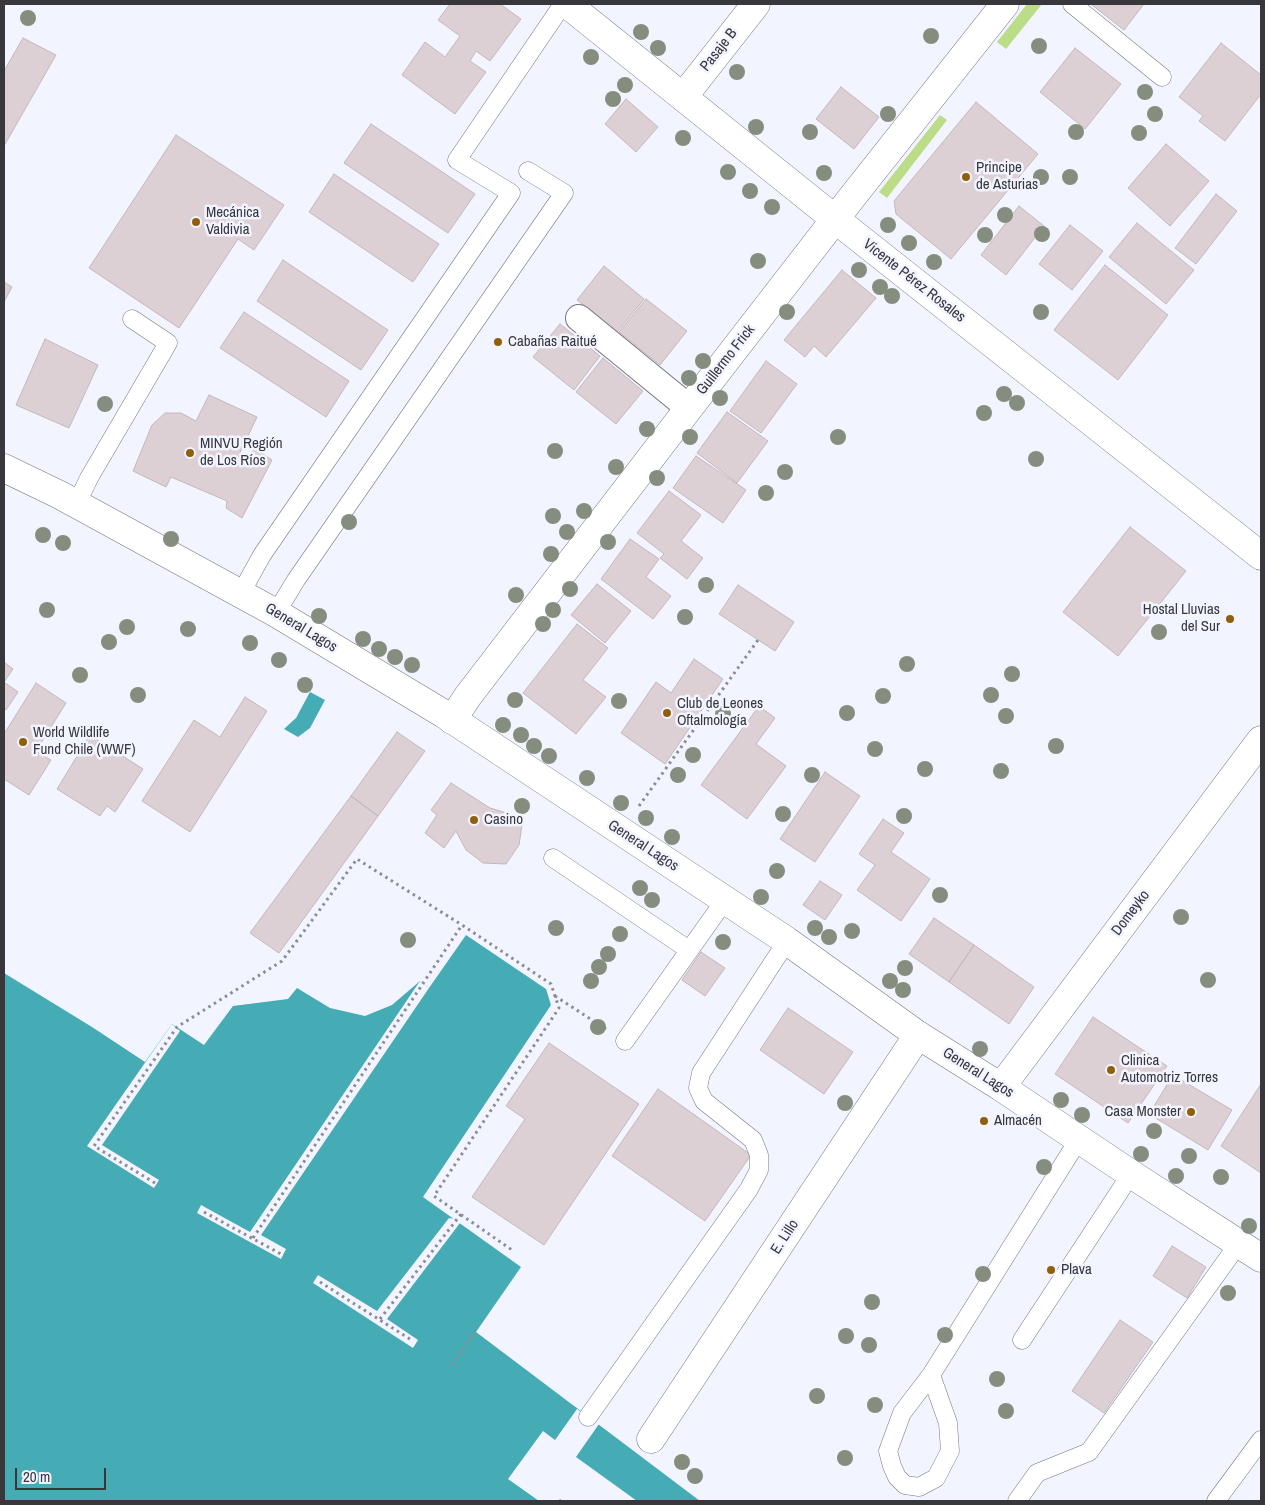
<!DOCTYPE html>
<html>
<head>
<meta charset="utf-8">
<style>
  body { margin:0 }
  #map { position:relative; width:1265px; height:1505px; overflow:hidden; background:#f2f4ff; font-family:"Archivo Narrow",sans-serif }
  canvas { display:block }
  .frame { position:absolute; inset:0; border:5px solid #37373c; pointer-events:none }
  .scale { position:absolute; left:15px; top:1468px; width:91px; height:22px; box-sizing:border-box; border:2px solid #37373c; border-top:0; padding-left:6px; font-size:15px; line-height:18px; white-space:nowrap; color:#37373c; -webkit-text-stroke:4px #f2f4ff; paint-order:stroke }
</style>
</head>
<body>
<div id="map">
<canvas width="1265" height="1505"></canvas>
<div class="frame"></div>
<div class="scale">20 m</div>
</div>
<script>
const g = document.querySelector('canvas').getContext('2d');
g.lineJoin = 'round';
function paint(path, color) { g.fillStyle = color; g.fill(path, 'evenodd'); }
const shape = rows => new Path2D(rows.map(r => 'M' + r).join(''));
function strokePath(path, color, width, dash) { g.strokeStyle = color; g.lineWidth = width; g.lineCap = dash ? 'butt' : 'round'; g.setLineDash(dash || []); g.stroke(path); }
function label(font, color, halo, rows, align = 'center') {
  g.font = font + ' "Archivo Narrow",sans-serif'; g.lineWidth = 5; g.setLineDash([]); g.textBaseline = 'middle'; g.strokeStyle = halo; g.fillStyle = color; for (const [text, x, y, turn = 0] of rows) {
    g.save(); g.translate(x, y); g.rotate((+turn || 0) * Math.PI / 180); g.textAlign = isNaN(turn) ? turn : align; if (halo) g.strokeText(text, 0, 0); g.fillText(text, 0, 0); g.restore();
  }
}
paint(shape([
  [1027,4,1042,4,1006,49,997,42],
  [940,115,947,120,887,198,879,192]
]), '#bcdd87');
paint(shape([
  [310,692,325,700,310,728,298,737,284,729,296,718],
  [466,935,546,989,551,1005,423,1197,521,1267,476,1332,700,1501,4,1501,4,973,92,1027,145,1062,172,1024,204,1045,233,1006,288,999,297,988,330,1008,365,1016,392,1005,420,981,429,988]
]), '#45abb4');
paint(shape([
  [420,981,429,988,261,1235,286,1249,281,1259,197,1213,201,1205,250,1232],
  [172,1024,180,1031,102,1145,159,1180,154,1188,87,1146],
  [449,1218,456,1219,460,1223,387,1319,418,1340,413,1348,313,1283,318,1275,377,1311],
  [577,1409,599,1424,576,1457,637,1501,563,1501,560,1499,558,1501,539,1501,508,1479,543,1431,555,1440]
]), '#f2f4ff');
const building = shape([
  [450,4,500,4,521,19,490,61,476,51,470,61,486,72,455,114,402,75,425,42,445,57,460,36,438,20,450,4],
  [1093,4,1144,4,1124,30,1092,5,1093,4],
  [23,38,56,55,4,146,4,71,23,38],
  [1221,43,1261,75,1261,94,1225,141,1199,121,1203,116,1179,97,1221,43],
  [1075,48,1121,84,1085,129,1040,92,1075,48],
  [841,87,879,117,854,149,816,119,841,87],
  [626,99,658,127,636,152,605,124,626,99],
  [976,102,1038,154,951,259,896,214,894,201,976,102],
  [371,124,475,194,448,233,344,163,371,124],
  [176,135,284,205,254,250,238,239,179,328,89,268,176,135],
  [1166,144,1209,181,1170,226,1128,188,1166,144],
  [334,174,439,244,413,282,309,212,334,174],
  [1216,194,1237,211,1196,264,1175,248,1216,194],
  [1019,206,1044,226,1006,275,981,255,1019,206],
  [1137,223,1194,270,1166,304,1109,257,1137,223],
  [1070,225,1103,251,1072,290,1039,264,1070,225],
  [283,260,388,330,361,370,257,301,283,260],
  [1105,265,1168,315,1118,380,1054,330,1105,265],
  [604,266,644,299,617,332,577,300,604,266],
  [842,270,876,298,826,357,814,346,805,357,784,340,842,270],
  [4,282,12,287,4,302,4,282],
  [646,299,687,331,660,365,619,332,646,299],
  [244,312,349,381,326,417,220,348,244,312],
  [560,324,600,356,574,390,533,357,560,324],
  [45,339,98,365,69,428,16,405,45,339],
  [603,358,643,391,616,424,576,392,603,358],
  [766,361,797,384,761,433,730,411,766,361],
  [209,395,257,417,238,457,247,462,254,448,272,460,242,518,226,508,227,501,171,477,166,487,133,471,152,425,165,413,181,413,196,421,209,395],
  [727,412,768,441,737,483,697,453,727,412],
  [696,456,746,490,723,523,673,488,696,456],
  [669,491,701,515,681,541,703,558,687,579,660,558,664,554,637,533,669,491],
  [1130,527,1186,571,1118,656,1063,612,1130,527],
  [630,539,659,559,646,577,671,596,653,619,601,579,630,539],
  [597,584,631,611,605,643,571,615,597,584],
  [738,585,794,622,775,651,719,614,738,585],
  [577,624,608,648,583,680,606,697,576,734,523,693,577,624],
  [694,659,723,679,665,764,621,733,656,682,671,693,694,659],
  [4,662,13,669,4,682,18,692,6,710,4,708,4,662],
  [36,683,66,703,36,751,51,760,29,795,4,779,4,734,36,683],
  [245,697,267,711,190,832,142,801,194,720,220,737,245,697],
  [759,706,775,718,756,744,786,766,747,819,701,785,759,706],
  [397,732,425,751,378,816,351,796,397,732],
  [90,735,143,769,115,812,107,806,100,816,57,789,90,735],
  [825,772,860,796,815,862,780,839,825,772],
  [451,783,490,808,507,813,522,825,519,845,506,864,483,863,466,850,456,831,444,848,425,833,437,815,431,810,451,783],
  [351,796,378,816,279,953,250,933,351,796],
  [883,819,904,833,891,852,930,879,901,921,857,890,875,865,859,854,883,819],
  [820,881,842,895,825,920,803,905,820,881],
  [934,918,974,945,949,982,909,954,934,918],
  [974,945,1034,987,1009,1024,949,982,974,945],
  [701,952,725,968,705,996,682,980,701,952],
  [788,1008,853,1052,824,1094,760,1050,788,1008],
  [1093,1017,1167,1066,1128,1123,1055,1074,1093,1017],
  [549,1043,639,1104,544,1245,472,1197,525,1119,506,1106,549,1043],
  [1173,1075,1232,1110,1208,1150,1149,1114,1173,1075],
  [1261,1084,1261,1173,1221,1146,1261,1084],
  [658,1089,751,1155,705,1221,612,1156,658,1089],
  [1172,1246,1206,1267,1187,1298,1153,1276,1172,1246],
  [1120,1320,1153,1342,1104,1413,1072,1391,1120,1320]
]);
paint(building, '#dcd0d5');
strokePath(building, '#c3b7bc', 1);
const service = shape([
  [1072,4,1162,77],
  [76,505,89,478,168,343,132,319],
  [241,593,262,555,511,193,457,160,563,4],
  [276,613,296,580,564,193,528,171],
  [553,858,689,950],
  [625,1041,725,900],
  [1022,1340,1131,1174],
  [931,1375,948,1423,950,1451,936,1478,919,1487,905,1485,897,1477,892,1466,888,1451,902,1413,931,1375,1079,1139],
  [588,1417,749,1189,759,1170,759,1155,753,1140,704,1101,698,1088,701,1073,787,941],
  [1017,1501,1037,1473,1089,1452,1239,1243],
  [1216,1501,1261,1440]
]);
const pedestrian = shape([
  [579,318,689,408]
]);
const minor = shape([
  [683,97,756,4],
  [452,720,468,696,689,408,853,196,1005,4],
  [1001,1087,1261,740],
  [651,1439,918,1035]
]);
const secondary = shape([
  [567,4,835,219,1261,556],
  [4,468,60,495,276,613,444,714,787,941,918,1035,1001,1087,1131,1174,1261,1258]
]);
strokePath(service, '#757680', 19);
strokePath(pedestrian, '#757680', 28);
strokePath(minor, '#757680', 29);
strokePath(secondary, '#757680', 29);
strokePath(shape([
  [639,806,758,640],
  [555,996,606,1029],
  [155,1183,94,1146,177,1027,282,961,357,859,462,925],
  [204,1212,281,1254],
  [253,1238,462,925,551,984,559,1008,434,1196,512,1250],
  [320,1282,413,1341],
  [380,1319,461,1214],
  [452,1365,475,1332]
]), '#8b8c94', 3, [2.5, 4]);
strokePath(service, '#fff', 18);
strokePath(pedestrian, '#fff', 26);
strokePath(minor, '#fff', 28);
strokePath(secondary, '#fff', 28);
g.fillStyle = '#858d7e';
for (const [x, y] of [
  [28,18],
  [641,32],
  [931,36],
  [1039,46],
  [658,48],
  [591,57],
  [737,72],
  [625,85],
  [1145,92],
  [613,99],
  [888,114],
  [1155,114],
  [756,127],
  [810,132],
  [1076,132],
  [1139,133],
  [683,138],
  [728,172],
  [824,173],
  [1041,177],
  [1070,177],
  [750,191],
  [772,207],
  [1005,215],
  [888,225],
  [1042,234],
  [985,235],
  [909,243],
  [758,261],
  [934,262],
  [859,270],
  [880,287],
  [892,296],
  [787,312],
  [1041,312],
  [703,361],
  [689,378],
  [1004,394],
  [720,398],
  [1017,403],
  [105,404],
  [984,413],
  [647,429],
  [690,437],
  [838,437],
  [555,451],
  [1036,459],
  [616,467],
  [785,472],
  [657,478],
  [766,493],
  [584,511],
  [553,516],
  [349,522],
  [567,532],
  [43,535],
  [171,539],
  [608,542],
  [63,543],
  [551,554],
  [706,585],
  [570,589],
  [516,595],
  [47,610],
  [553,610],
  [319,616],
  [685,617],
  [543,624],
  [127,627],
  [188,629],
  [1159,632],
  [363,639],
  [109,642],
  [250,643],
  [379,649],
  [395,657],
  [279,660],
  [907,664],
  [412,665],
  [1012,674],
  [80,675],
  [305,685],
  [138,695],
  [991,695],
  [883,696],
  [515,700],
  [619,701],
  [847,713],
  [723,714],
  [1006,716],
  [503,725],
  [521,735],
  [534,746],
  [1056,746],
  [875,749],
  [693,755],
  [549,756],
  [925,769],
  [1001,771],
  [678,775],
  [812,775],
  [587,778],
  [621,803],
  [522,806],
  [783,814],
  [904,816],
  [646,818],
  [672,837],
  [777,871],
  [640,888],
  [940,895],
  [761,897],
  [652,900],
  [1181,917],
  [556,928],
  [815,928],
  [852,931],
  [620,934],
  [829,937],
  [408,940],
  [723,942],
  [608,954],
  [599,967],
  [905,968],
  [1208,980],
  [591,981],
  [890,981],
  [903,990],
  [598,1027],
  [980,1049],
  [1061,1100],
  [845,1103],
  [1082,1115],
  [1154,1131],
  [1141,1154],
  [1189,1156],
  [1044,1167],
  [1176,1176],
  [1221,1177],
  [1249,1226],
  [983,1274],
  [1228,1293],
  [872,1302],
  [945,1335],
  [846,1336],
  [869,1345],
  [997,1379],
  [817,1396],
  [875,1405],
  [1006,1411],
  [845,1458],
  [682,1462],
  [695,1476]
]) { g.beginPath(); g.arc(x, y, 8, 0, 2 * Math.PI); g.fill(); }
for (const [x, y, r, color] of [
  [966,177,5,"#905f0c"],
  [196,222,5,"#905f0c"],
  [498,342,5,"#905f0c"],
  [190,453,5,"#905f0c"],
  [1230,619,5,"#905f0c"],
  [667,713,5,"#905f0c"],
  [23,742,5,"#905f0c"],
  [474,820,5,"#905f0c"],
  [1111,1070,5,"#905f0c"],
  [1191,1112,5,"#905f0c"],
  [984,1121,5,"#905f0c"],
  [1051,1270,5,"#905f0c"]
]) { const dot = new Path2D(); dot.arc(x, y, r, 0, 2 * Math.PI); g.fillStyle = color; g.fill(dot); strokePath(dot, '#f2f4ff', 2); }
label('15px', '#37373c', '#f2f4ff', [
  ["Pasaje B",719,50,-52],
  ["Vicente Pérez Rosales",914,281,38],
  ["Guillermo Frick",726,360,-52],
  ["General Lagos",301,628,31],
  ["General Lagos",643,846,33],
  ["Domeyko",1131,913,-53],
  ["General Lagos",978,1073,32],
  ["E. Lillo",785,1237,-57]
]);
label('15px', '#37373c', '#f2f4ff', [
  ["Principe",976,168],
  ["de Asturias",976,185],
  ["Mecánica",206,213],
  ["Valdivia",206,230],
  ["Cabañas Raitué",508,342],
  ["MINVU Región",200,444],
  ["de Los Ríos",200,461],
  ["Hostal Lluvias",1220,610,"right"],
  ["del Sur",1220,627,"right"],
  ["Club de Leones",677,704],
  ["Oftalmología",677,721],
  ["World Wildlife",33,733],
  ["Fund Chile (WWF)",33,750],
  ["Casino",484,820],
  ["Clinica",1121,1061],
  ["Automotriz Torres",1121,1078],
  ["Casa Monster",1181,1112,"right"],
  ["Almacén",994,1121],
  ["Plava",1061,1270]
], 'left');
</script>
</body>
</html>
